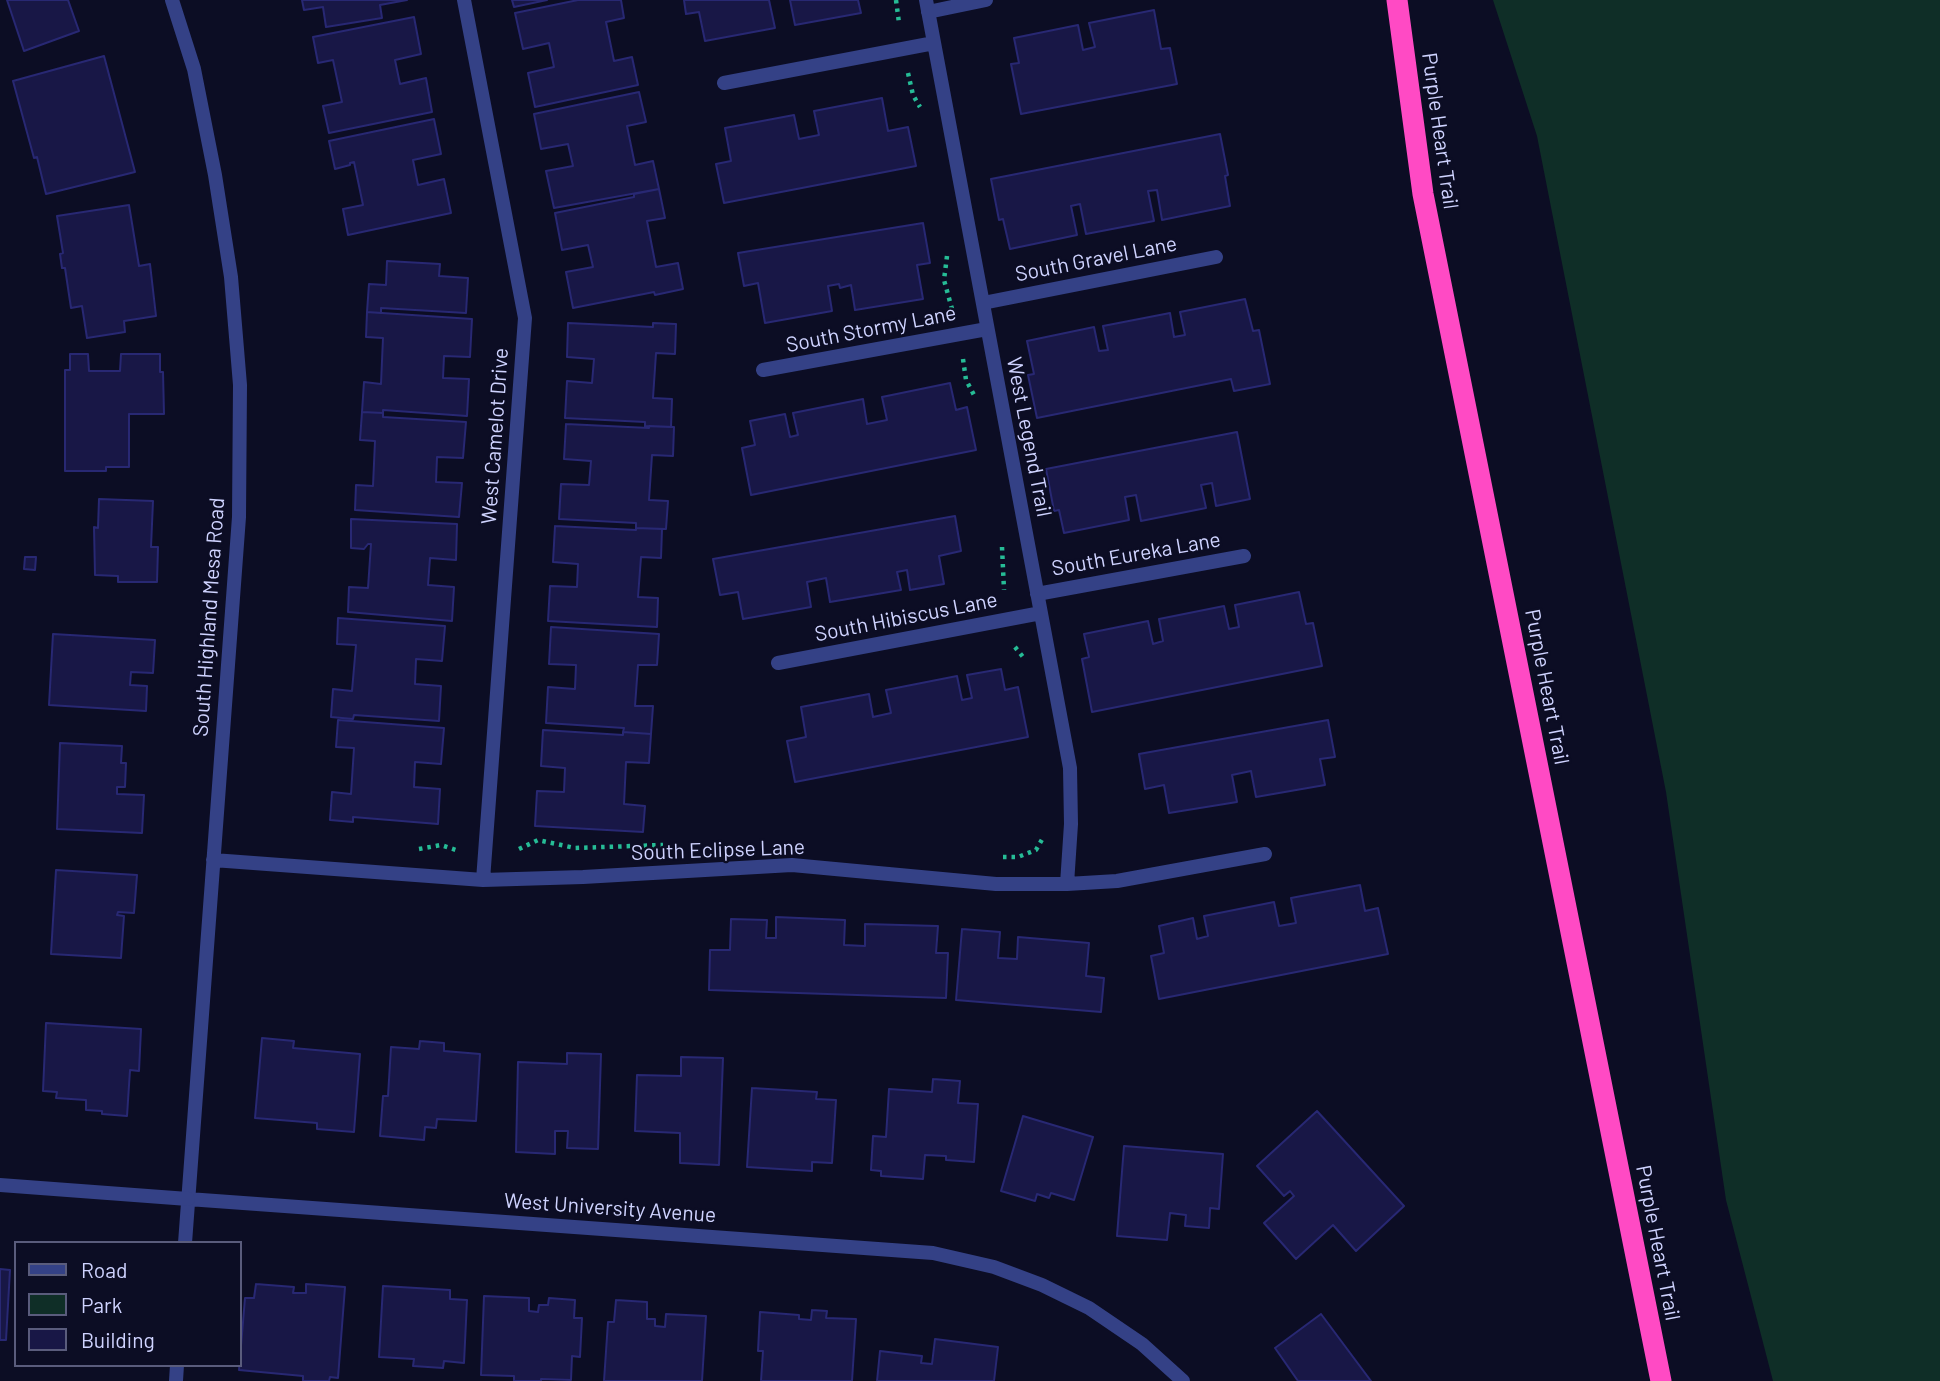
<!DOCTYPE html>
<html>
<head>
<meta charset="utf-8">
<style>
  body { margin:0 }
  #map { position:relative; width:1940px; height:1381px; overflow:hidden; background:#0c0d24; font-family:Barlow,sans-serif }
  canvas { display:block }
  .legend { position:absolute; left:14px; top:1241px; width:228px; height:126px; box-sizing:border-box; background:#0c0d24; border:2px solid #5a5c7c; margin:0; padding:9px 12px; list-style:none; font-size:21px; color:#cfd3ff }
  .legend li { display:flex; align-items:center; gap:14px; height:35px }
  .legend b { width:35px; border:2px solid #5a5c7c }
</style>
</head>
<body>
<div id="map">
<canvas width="1940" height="1381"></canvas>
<ul class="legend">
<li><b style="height:9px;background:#344186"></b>Road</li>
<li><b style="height:19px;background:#0f2e27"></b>Park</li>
<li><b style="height:19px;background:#181746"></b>Building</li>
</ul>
</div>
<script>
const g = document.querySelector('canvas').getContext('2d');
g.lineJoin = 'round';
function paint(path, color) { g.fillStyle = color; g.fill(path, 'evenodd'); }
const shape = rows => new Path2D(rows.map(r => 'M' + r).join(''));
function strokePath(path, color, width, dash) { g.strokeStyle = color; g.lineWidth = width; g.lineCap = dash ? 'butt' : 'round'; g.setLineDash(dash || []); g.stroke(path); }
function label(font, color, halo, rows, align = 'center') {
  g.font = font + ' Barlow,sans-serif'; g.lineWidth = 5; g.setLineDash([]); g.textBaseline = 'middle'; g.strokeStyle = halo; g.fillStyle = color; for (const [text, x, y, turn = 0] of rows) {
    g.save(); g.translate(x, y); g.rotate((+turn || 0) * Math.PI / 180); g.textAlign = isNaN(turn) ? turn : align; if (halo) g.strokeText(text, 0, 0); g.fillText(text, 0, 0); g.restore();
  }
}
paint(shape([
  [1493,0,1940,0,1940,1381,1773,1381,1726,1200,1666,792,1537,136]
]), '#0f2e27');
const building = shape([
  [7,0,68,0,79,31,24,51,7,0],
  [302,0,407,0,380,5,382,18,326,27,323,7,304,10,302,0],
  [512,0,547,0,514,7,512,0],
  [578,0,621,0,624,18,606,22,614,61,632,57,638,85,535,107,528,73,554,67,549,43,523,49,515,13,578,0],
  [684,0,769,0,775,28,705,41,699,12,686,14,684,0],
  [790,0,858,0,861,13,795,25,790,0],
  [1154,10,1161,49,1170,48,1177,84,1021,114,1011,64,1019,63,1014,38,1078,25,1083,50,1095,47,1089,23,1154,10],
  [414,17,421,54,395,60,400,84,426,78,432,112,329,133,323,106,342,102,333,60,318,63,313,37,414,17],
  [104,56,135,172,46,194,37,157,34,158,13,81,104,56],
  [639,92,646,122,627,126,635,165,653,161,659,189,554,208,546,171,573,166,568,144,541,149,534,114,639,92],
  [882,98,888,131,908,127,916,166,724,203,716,164,731,161,725,128,794,115,799,139,819,135,814,111,882,98],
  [434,119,441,154,413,160,418,185,444,179,451,213,348,235,343,209,363,205,354,162,350,163,350,165,335,169,329,141,434,119],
  [1220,134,1228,175,1225,176,1230,206,1162,220,1157,190,1148,191,1154,221,1086,234,1080,204,1071,206,1077,235,1010,249,1003,219,999,220,991,179,1220,134],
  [659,189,665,218,647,221,656,267,678,263,683,289,655,295,654,292,573,308,566,272,593,267,588,245,562,250,555,213,634,197,634,194,659,189],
  [129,205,139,266,150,264,156,316,124,321,125,332,87,338,82,306,71,308,65,268,62,268,60,254,63,253,57,216,129,205],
  [923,223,930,263,917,265,923,299,855,310,851,285,840,288,839,284,828,286,832,311,765,323,758,283,744,286,738,253,923,223],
  [387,261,440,264,439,276,468,278,466,313,381,308,381,313,367,312,369,284,386,285,387,261],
  [1245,299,1253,331,1259,330,1270,384,1234,391,1231,379,1037,418,1028,375,1034,374,1027,341,1094,327,1099,351,1108,350,1103,326,1170,313,1174,337,1185,335,1180,312,1245,299],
  [367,312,472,319,470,357,444,356,443,378,469,379,467,416,383,410,383,413,362,412,364,382,381,384,383,338,366,337,367,312],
  [568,323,653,327,653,323,676,324,675,354,656,353,653,398,672,399,671,427,645,426,645,422,565,418,567,381,592,383,594,359,567,357,568,323],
  [70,354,88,354,89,371,120,371,121,354,160,354,160,372,163,372,164,414,129,414,129,467,106,467,106,471,65,471,65,370,70,370,70,354],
  [950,383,956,410,967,407,976,450,751,495,742,448,755,445,750,421,785,414,790,437,798,435,793,413,863,399,867,424,887,420,882,397,950,383],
  [362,412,383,413,383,417,466,422,463,458,437,457,436,482,462,483,459,517,355,510,356,485,373,486,375,441,360,440,362,412],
  [566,424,649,428,649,426,674,427,673,456,652,455,649,500,668,501,666,529,636,528,636,523,559,519,561,484,589,485,591,461,564,459,566,424],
  [1237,432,1250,499,1216,506,1212,483,1201,485,1206,508,1141,521,1136,495,1125,497,1129,520,1064,533,1059,510,1054,511,1046,469,1237,432],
  [99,499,153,501,151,547,158,547,157,582,118,582,118,576,95,575,94,527,98,528,99,499],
  [955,516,961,551,939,556,944,584,910,590,907,570,897,572,901,590,830,602,826,578,807,582,811,607,743,619,738,592,720,595,713,559,955,516],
  [351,519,457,524,456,560,430,558,428,585,454,587,452,621,348,612,349,587,368,588,371,544,368,544,364,549,351,548,351,519],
  [555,526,636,530,636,528,662,529,661,558,641,557,638,597,658,598,657,627,548,621,550,586,577,587,578,564,553,562,555,526],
  [25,557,36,557,35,570,24,569,25,557],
  [1299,592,1306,624,1313,623,1322,666,1092,712,1082,659,1089,657,1084,634,1148,621,1153,644,1163,641,1159,619,1224,606,1229,629,1239,627,1235,605,1299,592],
  [338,618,445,626,442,661,416,659,415,684,441,686,439,721,354,715,353,719,331,717,333,689,352,691,356,645,337,644,338,618],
  [551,627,659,634,657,665,638,665,635,706,653,706,651,734,623,732,624,728,546,723,548,687,575,689,576,665,549,664,551,627],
  [53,634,155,640,153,673,131,672,130,685,147,686,146,711,49,705,53,634],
  [1001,669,1005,690,1018,687,1028,737,795,782,787,741,806,737,801,707,869,694,873,717,891,713,886,690,957,676,962,700,972,698,967,675,1001,669],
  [338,720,444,728,441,764,415,762,414,787,440,789,438,824,353,817,353,822,330,820,332,792,351,794,354,748,336,747,338,720],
  [1328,720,1335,757,1320,759,1325,785,1256,797,1251,771,1232,775,1237,802,1169,813,1164,785,1145,789,1139,754,1328,720],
  [543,730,623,735,623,732,651,734,649,763,626,762,624,804,645,806,643,832,535,826,537,791,564,792,565,768,541,766,543,730],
  [60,743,122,746,121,763,126,763,125,787,117,787,117,794,144,795,142,833,57,829,60,743],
  [56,870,137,875,134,913,118,912,117,915,124,916,121,958,51,954,56,870],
  [1360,885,1365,911,1378,908,1388,954,1159,999,1151,956,1164,953,1159,926,1193,918,1197,939,1208,936,1204,916,1274,902,1279,926,1296,923,1291,898,1360,885],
  [776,917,845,920,844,945,865,946,865,924,938,926,936,953,948,953,946,998,709,990,710,950,730,950,731,919,767,920,766,938,776,938,776,917],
  [962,929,1000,932,998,958,1017,959,1018,937,1089,943,1086,976,1104,978,1101,1012,956,1000,962,929],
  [46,1023,141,1029,139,1071,130,1070,127,1116,102,1114,102,1111,86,1110,86,1100,56,1098,57,1092,43,1091,46,1023],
  [262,1038,294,1041,293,1048,360,1054,354,1132,317,1129,317,1123,255,1118,262,1038],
  [420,1041,444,1043,444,1051,480,1054,476,1121,437,1119,436,1128,425,1127,424,1140,380,1136,383,1096,388,1096,391,1047,419,1049,420,1041],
  [567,1053,601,1054,598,1149,567,1148,568,1131,555,1131,555,1154,516,1152,518,1062,567,1064,567,1053],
  [681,1057,723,1058,719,1165,680,1163,680,1133,635,1131,637,1075,681,1076,681,1057],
  [933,1079,960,1081,958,1103,978,1104,974,1162,946,1160,946,1156,925,1155,923,1179,881,1176,881,1171,871,1170,873,1136,886,1137,889,1089,932,1092,933,1079],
  [752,1088,817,1092,816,1099,836,1100,832,1163,812,1162,812,1171,747,1167,752,1088],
  [1317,1111,1404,1206,1356,1251,1333,1225,1296,1259,1264,1223,1294,1196,1290,1191,1284,1196,1257,1166,1317,1111],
  [1023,1116,1093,1137,1074,1200,1051,1193,1049,1198,1037,1194,1035,1201,1001,1191,1023,1116],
  [1124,1146,1223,1154,1219,1209,1210,1208,1209,1228,1185,1226,1186,1215,1170,1213,1167,1240,1117,1236,1124,1146],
  [0,1269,10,1270,6,1340,0,1340,0,1269],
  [256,1284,294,1287,293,1293,306,1293,306,1284,345,1287,338,1378,330,1377,329,1381,303,1381,303,1376,239,1370,245,1298,254,1298,256,1284],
  [383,1286,450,1290,450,1299,467,1300,464,1363,444,1361,443,1368,413,1366,414,1359,379,1357,383,1286],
  [484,1296,529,1298,529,1311,538,1312,539,1305,548,1305,549,1298,575,1300,574,1318,582,1318,580,1357,572,1356,571,1380,541,1379,541,1381,514,1381,514,1376,481,1375,484,1296],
  [616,1300,647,1302,647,1319,655,1319,655,1326,665,1327,666,1314,706,1316,702,1381,604,1381,608,1322,614,1322,616,1300],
  [812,1310,827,1311,826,1318,856,1319,852,1381,761,1381,763,1351,758,1351,760,1312,799,1315,799,1319,811,1320,812,1310],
  [1321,1314,1371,1381,1298,1381,1275,1348,1321,1314],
  [935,1339,998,1347,994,1381,877,1381,880,1351,922,1356,921,1363,932,1364,935,1339]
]);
paint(building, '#181746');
strokePath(building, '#282873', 2);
strokePath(shape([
  [896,0,899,23],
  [908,73,913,95,920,107],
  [947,256,944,280,952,309],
  [963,359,966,380,974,395],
  [1002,547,1004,590],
  [1015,647,1023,657],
  [419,849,441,845,459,851],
  [519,849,538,840,575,848,663,845],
  [1003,857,1018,857,1036,850,1044,836]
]), '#26bc96', 4.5, [3.5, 5]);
strokePath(shape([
  [172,0,194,69,215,175,231,277,240,385,239,517,185,1243],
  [464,0,525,318,483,880],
  [926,0,1070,768,1071,824,1067,884],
  [928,12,986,0],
  [724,83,934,43],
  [983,303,1216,257],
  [763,370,987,329],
  [1037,594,1244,556],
  [778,663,1041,613],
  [213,860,483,880,583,877,792,865,996,884,1067,884,1117,881,1265,854],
  [188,1199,933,1253,994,1267,1042,1285,1089,1308,1142,1344,1183,1381],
  [176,1381,177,1365]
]), '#344186', 14);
strokePath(shape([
  [0,1185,188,1199]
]), '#344186', 14);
strokePath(shape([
  [1397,0,1423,194,1661,1381]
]), '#ff4ac4', 21);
label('21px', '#cfd3ff', '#0c0d24', [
  ["Purple Heart Trail",1440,131,82],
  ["South Gravel Lane",1096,259,-11],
  ["South Stormy Lane",871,329,-11],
  ["West Camelot Drive",495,436,-86],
  ["West Legend Trail",1029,437,79],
  ["South Eureka Lane",1136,554,-10],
  ["South Highland Mesa Road",209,617,-86],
  ["South Hibiscus Lane",906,617,-11],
  ["Purple Heart Trail",1547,687,79],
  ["South Eclipse Lane",718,850,-2],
  ["West University Avenue",610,1208,4],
  ["Purple Heart Trail",1658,1243,79]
]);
</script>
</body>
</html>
